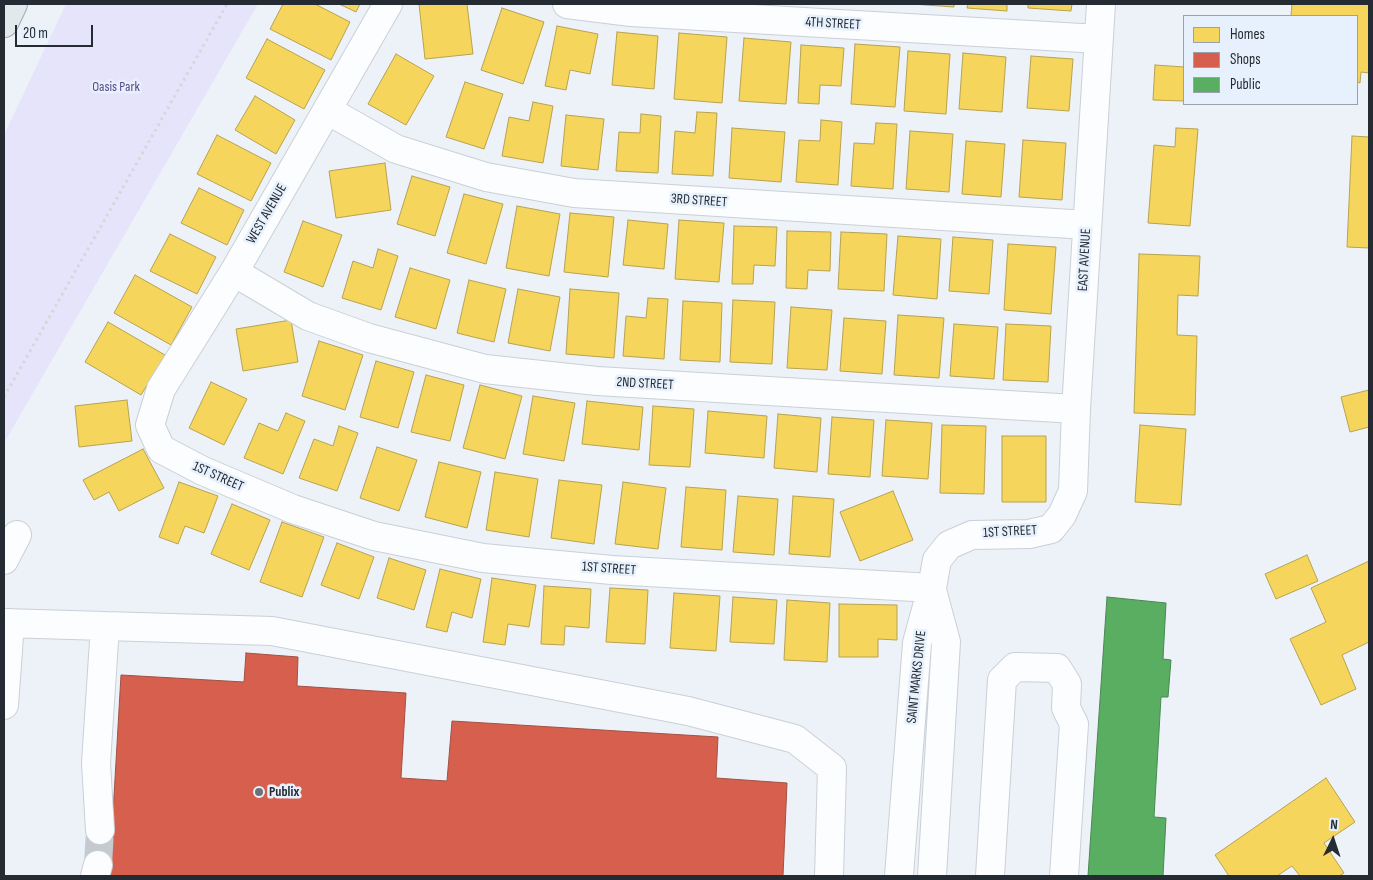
<!DOCTYPE html>
<html>
<head>
<meta charset="utf-8">
<style>
  body { margin:0 }
  #map { position:relative; width:1373px; height:880px; overflow:hidden; background:#ecf2f8; font-family:"Sofia Sans Condensed",sans-serif }
  canvas { display:block }
  .frame { position:absolute; inset:0; border:5px solid #252b32; pointer-events:none }
  .legend { position:absolute; left:1183px; top:15px; width:175px; height:90px; box-sizing:border-box; background:#e7f1fd; border:1px solid #99a2ac; margin:0; padding:6px 9px; list-style:none; font-size:15px; color:#252b32 }
  .legend li { display:flex; align-items:center; gap:10px; height:25px }
  .legend b { width:25px; border:1px solid #99a2ac }
  .north { position:absolute; left:1308px; top:815px; width:50px; height:50px; -webkit-text-stroke:4px #e7f1fd; paint-order:stroke; rotate:4deg; font-size:14px; font-weight:700; line-height:20px; text-align:center; color:#252b32 }
  .north::after { content:''; display:block; margin:auto; width:18px; height:22px; background:#252b32; clip-path:polygon(50% 0,100% 100%,50% 72%,0 100%) }
  .scale { position:absolute; left:15px; top:25px; width:78px; height:22px; box-sizing:border-box; border:2px solid #252b32; border-top:0; padding-left:6px; font-size:15px; line-height:18px; white-space:nowrap; color:#252b32; -webkit-text-stroke:4px #e7f1fd; paint-order:stroke }
</style>
</head>
<body>
<div id="map">
<canvas width="1373" height="880"></canvas>
<div class="frame"></div>
<ul class="legend">
<li><b style="height:14px;background:#f6d55c"></b>Homes</li>
<li><b style="height:14px;background:#d6604d"></b>Shops</li>
<li><b style="height:14px;background:#5aae61"></b>Public</li>
</ul>
<div class="north">N</div>
<div class="scale">20 m</div>
</div>
<script>
const g = document.querySelector('canvas').getContext('2d');
g.lineJoin = 'round';
function paint(path, color) { g.fillStyle = color; g.fill(path, 'evenodd'); }
const shape = rows => new Path2D(rows.map(r => 'M' + r).join(''));
function strokePath(path, color, width, dash) { g.strokeStyle = color; g.lineWidth = width; g.lineCap = dash ? 'butt' : 'round'; g.setLineDash(dash || []); g.stroke(path); }
function label(font, color, halo, rows, align = 'center') {
  g.font = font + ' "Sofia Sans Condensed",sans-serif'; g.lineWidth = 5; g.setLineDash([]); g.textBaseline = 'middle'; g.strokeStyle = halo; g.fillStyle = color; for (const [text, x, y, turn = 0] of rows) {
    g.save(); g.translate(x, y); g.rotate((+turn || 0) * Math.PI / 180); g.textAlign = isNaN(turn) ? turn : align; if (halo) g.strokeText(text, 0, 0); g.fillText(text, 0, 0); g.restore();
  }
}
paint(shape([
  [66,4,258,4,4,443,4,135]
]), '#e5e4fa');
const homes = shape([
  [283,4,315,4,350,22,331,60,270,29,283,4],
  [339,4,360,4,356,12,339,4],
  [419,4,467,4,473,54,425,59,419,4],
  [912,4,954,4,954,7,912,4],
  [968,4,1007,4,1007,11,967,8,968,4],
  [1028,4,1072,4,1071,11,1028,8,1028,4],
  [1292,4,1369,4,1369,73,1361,72,1360,83,1357,82,1357,16,1291,16,1292,4],
  [502,8,544,22,523,84,481,70,502,8],
  [557,26,598,34,590,74,570,70,566,90,545,86,557,26],
  [617,32,658,36,654,89,612,85,617,32],
  [679,33,727,37,722,103,674,99,679,33],
  [744,38,791,42,786,104,739,101,744,38],
  [267,39,325,70,304,109,246,78,267,39],
  [855,44,900,47,895,107,851,104,855,44],
  [801,45,844,48,841,86,820,85,819,104,798,103,801,45],
  [908,51,950,54,946,114,904,111,908,51],
  [963,53,1006,57,1002,112,959,109,963,53],
  [396,54,434,76,406,125,368,104,396,54],
  [1031,56,1073,59,1069,111,1027,108,1031,56],
  [1155,65,1184,67,1184,101,1153,100,1155,65],
  [465,82,503,94,484,149,446,137,465,82],
  [255,96,295,120,276,154,235,130,255,96],
  [533,102,553,106,543,163,502,156,509,117,529,121,533,102],
  [697,112,717,113,713,176,672,174,675,131,695,133,697,112],
  [641,114,661,116,658,173,616,171,619,132,640,133,641,114],
  [566,115,604,119,598,170,561,166,566,115],
  [821,120,842,122,838,185,796,182,799,140,820,141,821,120],
  [876,123,897,124,893,189,851,186,854,143,874,144,876,123],
  [732,128,785,132,781,182,729,178,732,128],
  [1176,128,1198,129,1190,226,1148,223,1154,145,1175,147,1176,128],
  [910,131,953,134,949,192,906,189,910,131],
  [217,135,271,163,251,201,197,174,217,135],
  [1352,136,1369,137,1369,248,1347,247,1352,136],
  [1023,140,1066,143,1062,200,1019,197,1023,140],
  [966,141,1005,144,1001,197,962,194,966,141],
  [385,163,391,210,336,218,329,171,385,163],
  [412,176,450,187,435,236,397,224,412,176],
  [199,188,244,210,227,245,181,223,199,188],
  [464,194,503,204,486,264,447,253,464,194],
  [517,206,560,214,549,276,506,268,517,206],
  [570,213,614,217,608,277,564,272,570,213],
  [628,220,668,224,664,269,623,265,628,220],
  [679,220,724,223,719,282,675,279,679,220],
  [303,221,342,235,323,287,284,272,303,221],
  [734,226,777,227,775,266,754,265,753,284,732,284,734,226],
  [787,231,831,232,830,271,808,270,807,289,786,288,787,231],
  [841,232,887,234,884,291,838,289,841,232],
  [170,234,216,257,197,294,150,271,170,234],
  [898,236,941,239,937,299,893,295,898,236],
  [953,237,993,240,989,294,949,291,953,237],
  [1008,244,1056,247,1051,314,1004,310,1008,244],
  [378,249,398,256,381,310,342,298,353,261,373,268,378,249],
  [1139,254,1200,256,1198,296,1178,295,1177,335,1197,336,1195,415,1134,413,1139,254],
  [410,268,450,280,436,329,395,317,410,268],
  [135,275,192,307,171,345,114,313,135,275],
  [469,280,506,289,494,342,457,333,469,280],
  [518,289,560,297,550,351,508,343,518,289],
  [570,289,619,293,614,358,566,354,570,289],
  [648,298,668,299,664,359,623,356,626,316,646,318,648,298],
  [733,300,775,302,772,364,730,362,733,300],
  [683,301,722,303,720,362,680,360,683,301],
  [791,307,832,310,827,370,787,368,791,307],
  [898,315,944,318,939,378,894,375,898,315],
  [844,318,886,321,882,374,840,371,844,318],
  [291,320,298,362,243,371,236,329,291,320],
  [108,322,165,355,141,395,85,362,108,322],
  [954,324,998,327,994,379,950,376,954,324],
  [1006,324,1051,326,1048,382,1003,380,1006,324],
  [319,341,363,355,345,410,302,396,319,341],
  [376,361,414,372,398,428,360,417,376,361],
  [426,375,464,385,450,441,411,432,426,375],
  [211,382,247,399,224,445,189,428,211,382],
  [480,385,522,396,505,459,463,448,480,385],
  [1369,390,1369,427,1350,432,1341,397,1369,390],
  [533,396,575,403,564,461,523,454,533,396],
  [127,400,132,441,79,447,75,406,127,400],
  [587,401,643,407,639,450,582,444,587,401],
  [653,406,694,409,690,467,649,465,653,406],
  [708,411,767,416,764,458,705,453,708,411],
  [286,413,305,421,283,474,244,458,259,423,278,431,286,413],
  [778,414,821,418,817,472,774,468,778,414],
  [832,417,874,420,870,477,828,474,832,417],
  [886,420,932,423,928,479,882,476,886,420],
  [942,425,986,426,984,494,940,493,942,425],
  [1140,425,1186,429,1181,505,1135,502,1140,425],
  [339,426,358,433,337,491,299,478,314,439,333,446,339,426],
  [1002,436,1046,436,1046,502,1002,502,1002,436],
  [377,447,417,460,399,511,360,498,377,447],
  [143,449,164,488,119,511,109,492,94,500,83,480,143,449],
  [439,462,481,472,467,528,425,517,439,462],
  [495,472,538,479,529,537,486,530,495,472],
  [559,480,602,485,594,544,551,538,559,480],
  [179,482,218,496,204,533,185,526,178,544,159,537,179,482],
  [623,482,666,488,658,549,615,544,623,482],
  [686,487,726,490,722,550,681,547,686,487],
  [893,491,913,540,860,561,840,512,893,491],
  [738,496,778,499,774,555,733,552,738,496],
  [793,496,834,499,830,557,789,554,793,496],
  [232,504,270,520,249,570,211,554,232,504],
  [282,522,324,537,302,597,260,582,282,522],
  [337,543,374,557,359,599,321,585,337,543],
  [1307,555,1318,581,1276,599,1265,574,1307,555],
  [389,558,426,570,414,610,377,598,389,558],
  [1369,561,1369,642,1342,655,1356,689,1321,705,1290,639,1326,622,1311,588,1369,561],
  [440,569,481,579,472,618,452,612,447,632,426,627,440,569],
  [492,578,536,585,529,627,508,624,505,645,483,642,492,578],
  [544,586,591,589,589,628,565,626,564,645,541,644,544,586],
  [610,588,648,590,645,644,606,642,610,588],
  [674,593,720,596,716,651,670,648,674,593],
  [733,597,777,600,774,644,730,642,733,597],
  [787,600,830,603,827,662,784,660,787,600],
  [839,604,897,605,897,640,878,639,878,657,839,657,839,604],
  [1326,778,1355,822,1324,843,1344,873,1339,876,1300,876,1292,866,1277,876,1229,876,1215,855,1326,778]
]);
paint(homes, '#f6d55c');
strokePath(homes, '#b7a24f', 1);
const shops = shape([
  [246,653,298,657,297,686,406,693,401,778,447,781,452,721,718,737,716,778,787,783,783,876,110,876,110,866,89,864,92,830,112,831,121,675,244,682,246,653]
]);
paint(shops, '#d6604d');
strokePath(shops, '#a15045', 1);
const public = shape([
  [1107,597,1166,603,1163,659,1171,660,1168,697,1161,697,1154,817,1166,818,1163,876,1088,876,1107,597]
]);
paint(public, '#5aae61');
strokePath(public, '#4a8753', 1);
strokePath(shape([
  [98,865,100,830]
]), '#c4cad0', 28, [28, 14]);
const minor = shape([
  [388,4,234,272,161,389,150,425,161,449,203,471,293,509,374,536,483,558,612,570,932,588,937,560,949,545,972,535,1029,534,1051,529,1062,515,1073,491,1076,409,1101,4],
  [567,4,631,12,1099,39],
  [327,110,396,149,486,177,574,193,1087,225],
  [234,272,308,316,369,338,485,369,597,381,1076,409],
  [4,560,17,535],
  [4,623,272,631,688,711,795,739,832,768,829,876],
  [4,705,10,623],
  [100,830,96,763,105,626],
  [95,876,98,865],
  [899,876,917,643,932,588],
  [932,876,946,642,932,590],
  [990,876,1002,680,1015,667,1057,668,1067,684,1066,708,1074,724,1064,876]
]);
const major = shape([
  [4,23,13,4]
]);
strokePath(minor, '#cad0d7', 30);
strokePath(major, '#9eacb5', 30);
strokePath(shape([
  [4,397,227,4]
]), '#d5d7d9', 3, [2.5, 4]);
strokePath(minor, '#fcfdfe', 28);
strokePath(major, '#e1e9ed', 28);
for (const [x, y, r, color] of [
  [259,792,5,"#6b7177"]
]) { const dot = new Path2D(); dot.arc(x, y, r, 0, 2 * Math.PI); g.fillStyle = color; g.fill(dot); strokePath(dot, '#e7f1fd', 2); }
label('14px', '#252b32', '#e7f1fd', [
  ["4TH STREET",833,24,3],
  ["3RD STREET",699,201,4],
  ["WEST AVENUE",267,214,-60],
  ["EAST AVENUE",1085,260,-87],
  ["2ND STREET",645,384,3],
  ["1ST STREET",218,477,24],
  ["1ST STREET",1010,532,-3],
  ["1ST STREET",609,569,4],
  ["SAINT MARKS DRIVE",917,677,-84]
]);
label('14px', '#58488a', '#e7f1fd', [
  ["Oasis Park",116,87]
]);
label('bold 14px', '#252b32', '#e7f1fd', [
  ["Publix",269,792]
], 'left');
</script>
</body>
</html>
